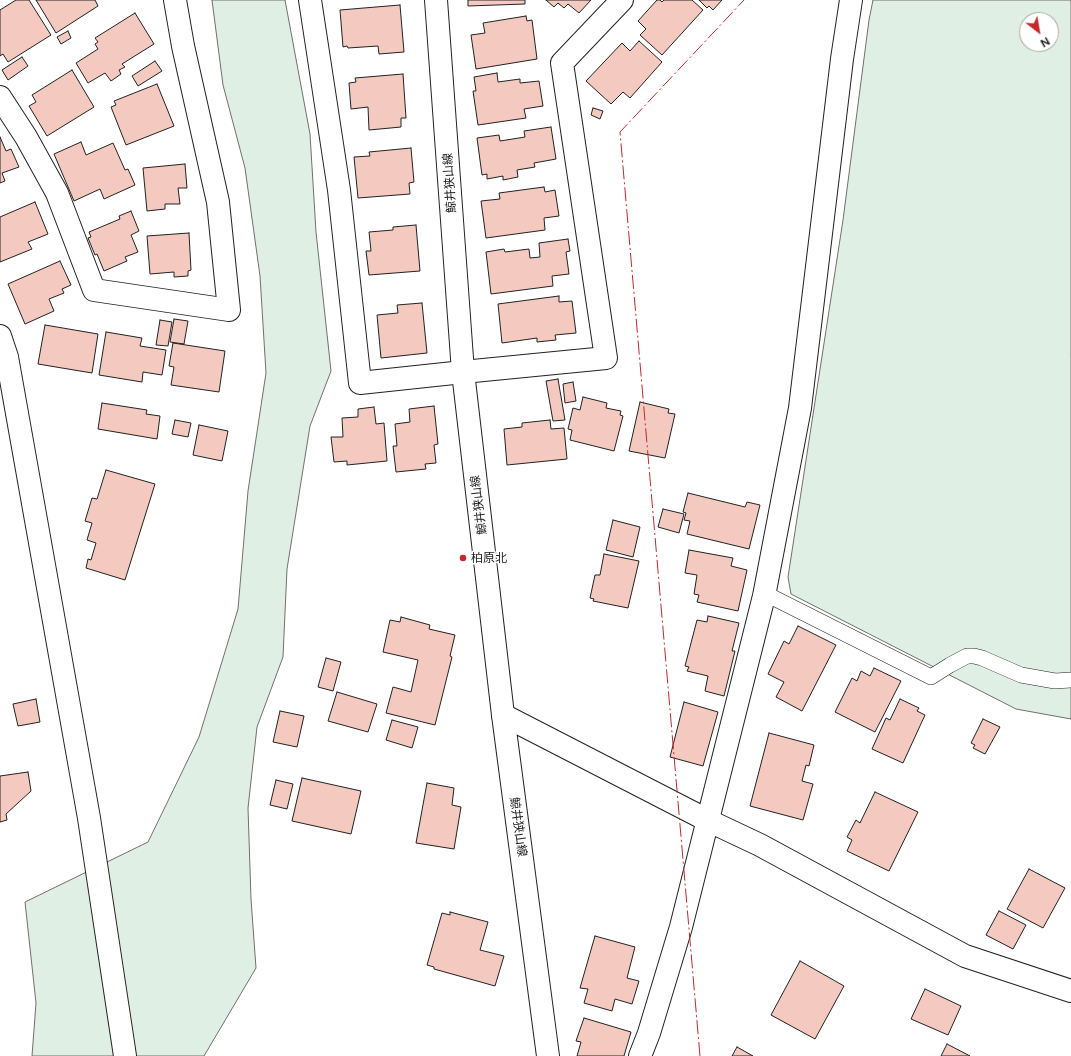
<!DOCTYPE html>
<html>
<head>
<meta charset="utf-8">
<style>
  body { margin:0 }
  #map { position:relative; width:1071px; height:1056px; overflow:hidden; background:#fff; font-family:Figtree,sans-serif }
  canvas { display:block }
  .north { position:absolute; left:1019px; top:12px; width:40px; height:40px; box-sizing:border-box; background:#fff; border:1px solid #a7a7a7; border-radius:50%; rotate:149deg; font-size:11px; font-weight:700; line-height:16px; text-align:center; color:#222 }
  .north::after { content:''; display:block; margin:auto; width:14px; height:18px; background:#c62828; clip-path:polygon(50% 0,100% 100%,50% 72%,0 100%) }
</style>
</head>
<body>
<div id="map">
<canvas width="1071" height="1056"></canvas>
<div class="north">N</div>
</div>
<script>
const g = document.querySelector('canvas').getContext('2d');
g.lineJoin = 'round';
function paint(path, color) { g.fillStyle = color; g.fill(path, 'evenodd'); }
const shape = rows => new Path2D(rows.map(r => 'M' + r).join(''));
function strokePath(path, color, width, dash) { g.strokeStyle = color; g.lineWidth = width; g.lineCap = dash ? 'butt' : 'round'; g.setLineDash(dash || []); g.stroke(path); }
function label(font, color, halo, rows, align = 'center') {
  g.font = font + ' Figtree,"Noto Sans JP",sans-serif'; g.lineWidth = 3; g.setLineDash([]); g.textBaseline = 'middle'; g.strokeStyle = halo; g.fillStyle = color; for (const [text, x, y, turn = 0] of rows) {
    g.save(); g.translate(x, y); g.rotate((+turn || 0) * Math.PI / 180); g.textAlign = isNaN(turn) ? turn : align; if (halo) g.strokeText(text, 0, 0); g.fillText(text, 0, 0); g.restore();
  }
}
const green = shape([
  [212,0,285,0,310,134,316,232,331,371,310,426,287,569,283,657,257,727,248,808,251,899,256,968,204,1056,32,1056,36,1003,25,902,148,842,199,737,238,609,248,491,266,373,260,276,245,168,223,85,212,0],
  [873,0,1071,0,1071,719,1016,709,791,594,788,577,843,220,869,20,873,0],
  [1027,20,1051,20,1051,44,1027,44,1027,20]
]);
paint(green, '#e0efe3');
strokePath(green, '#6f6f6f', 1);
const building = shape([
  [16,0,29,0,51,35,8,62,3,54,0,56,0,10,16,0],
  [36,0,95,0,98,6,56,33,36,0],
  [468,0,525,0,525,4,468,6,468,0],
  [546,0,591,0,579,13,568,4,564,8,558,3,554,7,546,0],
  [657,0,660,0,662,2,664,0,692,0,703,10,662,55,640,35,646,29,638,21,657,0],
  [699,0,722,0,713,10,709,6,707,8,699,0],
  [400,5,404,52,379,54,378,46,348,48,347,46,343,47,340,10,400,5],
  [135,13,154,44,122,64,125,67,119,70,121,74,111,81,105,73,88,83,76,63,98,49,95,44,98,42,95,38,135,13],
  [526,16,527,21,532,20,537,59,476,69,471,35,485,33,483,23,526,16],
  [68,31,71,38,61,44,57,37,68,31],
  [639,41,662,62,630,98,623,92,611,104,586,81,622,43,630,51,639,41],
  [22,57,28,66,8,80,2,70,22,57],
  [155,61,162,71,138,86,132,76,155,61],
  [72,70,94,107,47,136,29,106,36,102,32,95,72,70],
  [497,73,498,82,520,79,520,83,539,81,543,106,524,109,526,118,478,125,473,91,476,91,474,77,497,73],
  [403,74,406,118,401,118,401,127,369,130,368,107,351,109,349,83,356,82,355,78,403,74],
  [157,84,174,126,126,145,111,107,116,105,114,101,157,84],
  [593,108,603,111,600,119,591,115,593,108],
  [551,127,556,159,534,163,535,167,517,170,518,177,503,180,503,176,487,179,487,174,482,175,477,138,499,135,500,141,525,137,524,131,551,127],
  [0,137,6,151,11,149,19,167,2,173,5,181,0,183,0,137],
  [81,142,86,155,113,143,125,170,128,169,135,185,104,199,100,189,74,201,54,154,81,142],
  [411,148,414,182,409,183,410,194,358,198,354,157,370,156,369,152,411,148],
  [185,164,187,188,178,188,180,204,165,204,165,209,147,211,143,168,185,164],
  [544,187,545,192,555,190,559,216,544,218,545,230,486,238,481,201,500,199,499,193,544,187],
  [35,202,48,234,28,242,32,249,0,262,0,217,35,202],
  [131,211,139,231,131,235,138,252,125,257,127,261,104,271,97,254,95,255,88,238,91,237,89,232,120,219,119,216,131,211],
  [416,225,420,271,369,275,366,251,371,251,369,232,393,230,393,227,416,225],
  [189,233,191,270,188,271,188,276,174,277,174,272,150,274,147,236,189,233],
  [568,239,570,251,566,252,569,274,552,276,553,286,491,294,486,252,504,249,505,252,529,249,530,258,540,257,539,243,568,239],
  [60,261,71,285,62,289,64,293,49,299,54,311,25,324,8,284,60,261],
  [559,296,559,302,572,301,576,333,555,335,556,340,537,342,537,338,502,343,498,304,559,296],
  [422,303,427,353,381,358,377,315,398,313,397,305,422,303],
  [174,319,188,321,184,344,170,342,174,319],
  [160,320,172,322,168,346,156,345,160,320],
  [45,325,98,334,92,373,38,364,45,325],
  [106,332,142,338,140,346,166,350,162,375,143,372,142,382,99,375,106,332],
  [173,343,225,351,219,392,171,385,174,367,169,366,173,343],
  [558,379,565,420,553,421,546,381,558,379],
  [573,382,576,401,565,403,563,384,573,382],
  [583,397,607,403,606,408,621,411,620,415,623,416,614,451,570,440,572,430,568,429,573,408,580,410,583,397],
  [640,402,669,409,668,413,675,414,665,458,629,451,640,402],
  [102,403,147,410,146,414,160,416,157,439,98,429,102,403],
  [434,406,438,444,434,445,436,463,425,464,426,469,396,472,393,446,397,446,395,424,410,422,409,409,434,406],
  [374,407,376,424,384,423,387,461,347,465,347,461,334,462,331,437,343,437,342,418,358,417,358,409,374,407],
  [175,420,191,423,188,437,172,434,175,420],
  [550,420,551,429,564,428,567,459,507,465,504,429,522,427,522,423,550,420],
  [199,425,228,431,222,461,193,455,199,425],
  [106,470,155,484,125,580,86,568,88,559,91,560,96,543,87,540,92,523,85,521,92,498,97,499,106,470],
  [688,493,745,507,747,502,760,505,749,549,687,534,690,521,684,520,686,513,683,512,688,493],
  [663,509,684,514,679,533,658,527,663,509],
  [613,520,640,527,633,557,606,550,613,520],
  [689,550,733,558,731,566,747,570,738,611,697,602,699,595,694,594,697,575,685,573,689,550],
  [604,554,639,561,628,608,593,601,594,599,590,598,595,575,600,575,604,554],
  [708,616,739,623,732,651,735,651,724,696,705,691,708,676,687,671,689,667,685,666,697,620,707,622,708,616],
  [401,617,430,625,429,629,455,635,450,656,452,657,435,725,386,713,393,687,411,692,418,660,383,652,390,620,400,622,401,617],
  [798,626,836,645,802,711,776,697,784,682,768,674,784,641,789,644,798,626],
  [326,658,341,662,333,691,318,687,326,658],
  [874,668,901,681,875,732,835,712,852,678,857,681,861,671,870,676,874,668],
  [337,692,377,704,368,732,328,721,337,692],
  [36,699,40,722,18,726,13,704,36,699],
  [900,699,919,708,917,711,925,715,903,763,872,749,886,718,890,720,900,699],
  [684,702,718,712,703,766,670,757,684,702],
  [280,711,304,716,297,747,273,742,280,711],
  [983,719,1000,727,985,754,973,748,975,745,971,743,983,719],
  [392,720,418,727,412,748,386,740,392,720],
  [769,733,814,745,809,766,806,765,802,781,813,784,803,820,750,806,769,733],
  [28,772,31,791,6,814,7,820,0,822,0,776,28,772],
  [302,778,361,791,351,834,292,821,302,778],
  [276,780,293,784,287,809,270,805,276,780],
  [427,783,454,788,452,805,461,807,454,849,416,843,427,783],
  [875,792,918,812,889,871,847,851,852,840,847,837,856,820,860,823,875,792],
  [1029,869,1065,888,1043,928,1007,909,1029,869],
  [999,911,1026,925,1013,949,986,935,999,911],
  [450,912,488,922,480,950,504,956,495,986,434,969,434,967,427,965,442,913,450,915,450,912],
  [595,936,635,947,627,978,639,981,632,1004,615,999,612,1011,584,1003,588,989,580,988,595,936],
  [800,961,844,986,815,1039,771,1015,800,961],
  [925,989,961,1006,948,1035,911,1019,925,989],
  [584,1018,631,1032,624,1056,577,1056,581,1042,576,1041,584,1018],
  [947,1044,970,1056,941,1056,947,1044],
  [737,1047,753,1056,732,1056,737,1047]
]);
paint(building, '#f3c9c0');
strokePath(building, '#222', 1);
const service = shape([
  [764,593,931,677,950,665,967,656,974,656,982,658,1021,675,1055,681,1071,680]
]);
const minor = shape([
  [310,0,339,190,360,383,463,372,606,358,562,63,622,0],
  [0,97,26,137,57,193,94,290,229,310,218,202,183,46,175,0],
  [0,336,7,357,89,818,125,1056],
  [640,1056,649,1033,681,927,764,596,800,408,842,59,851,0]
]);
const tertiary = shape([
  [503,715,707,820,760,845,965,956,1071,991]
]);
const secondary = shape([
  [436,0,463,372,503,715,548,1056]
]);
strokePath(service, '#222', 16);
strokePath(minor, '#222', 24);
strokePath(tertiary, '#222', 24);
strokePath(secondary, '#222', 24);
strokePath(service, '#fff', 15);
strokePath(minor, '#fff', 22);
strokePath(tertiary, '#fff', 22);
strokePath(secondary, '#fff', 22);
strokePath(shape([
  [700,1056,620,132,744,0]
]), '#c62828', 1, [14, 3, 2, 3]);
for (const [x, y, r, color] of [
  [463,558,4,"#c62828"]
]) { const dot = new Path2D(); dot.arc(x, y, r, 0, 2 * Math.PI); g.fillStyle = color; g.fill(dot); strokePath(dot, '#fff', 1.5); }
label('12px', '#222', '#fff', [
  ["鯨井狭山線",450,183,-94],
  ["鯨井狭山線",479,505,-97],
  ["鯨井狭山線",518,827,82]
]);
label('12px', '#222', '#fff', [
  ["柏原北",471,558]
], 'left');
</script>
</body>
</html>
